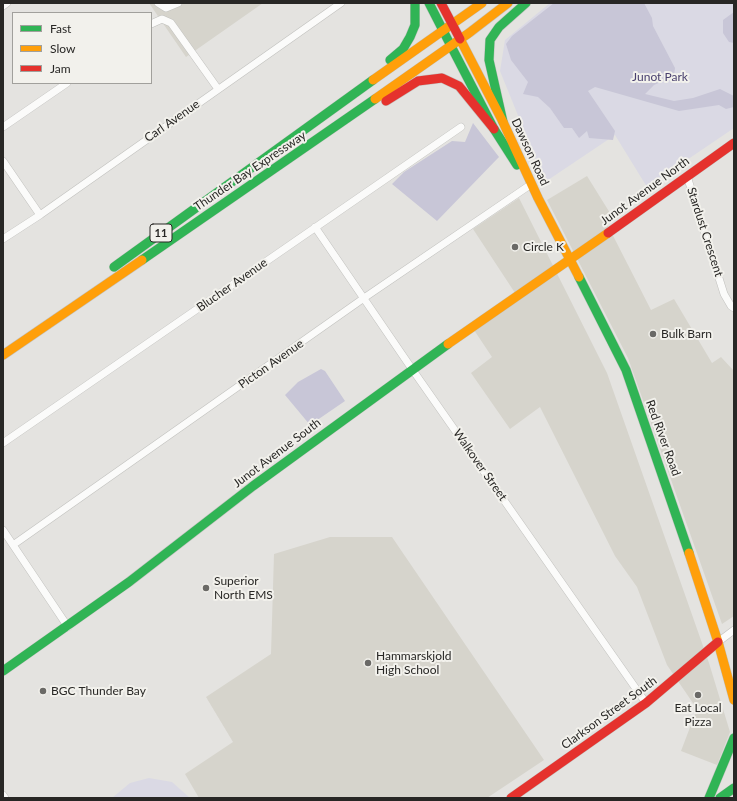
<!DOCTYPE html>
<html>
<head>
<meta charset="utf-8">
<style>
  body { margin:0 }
  #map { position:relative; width:737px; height:801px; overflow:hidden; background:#e4e3e0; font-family:Lato,sans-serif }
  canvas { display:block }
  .frame { position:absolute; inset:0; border:4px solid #282725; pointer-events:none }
  .legend { position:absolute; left:12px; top:12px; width:140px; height:72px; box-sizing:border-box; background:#f2f1ec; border:1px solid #a1a09c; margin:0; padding:5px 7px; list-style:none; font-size:12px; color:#282725 }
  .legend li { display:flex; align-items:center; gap:8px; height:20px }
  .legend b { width:20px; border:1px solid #a1a09c }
</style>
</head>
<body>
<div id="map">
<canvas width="737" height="801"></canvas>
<div class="frame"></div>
<ul class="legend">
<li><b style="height:5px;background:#30b455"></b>Fast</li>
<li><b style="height:5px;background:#ff9f0a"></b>Slow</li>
<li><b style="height:5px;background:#e5322d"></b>Jam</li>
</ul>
</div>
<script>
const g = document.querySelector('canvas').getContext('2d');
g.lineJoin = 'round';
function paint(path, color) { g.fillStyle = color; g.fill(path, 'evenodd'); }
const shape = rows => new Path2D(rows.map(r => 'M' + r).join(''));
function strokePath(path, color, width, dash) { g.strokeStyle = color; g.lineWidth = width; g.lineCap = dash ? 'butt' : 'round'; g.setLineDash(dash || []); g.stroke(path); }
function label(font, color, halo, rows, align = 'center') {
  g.font = font + ' Lato,sans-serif'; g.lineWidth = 4; g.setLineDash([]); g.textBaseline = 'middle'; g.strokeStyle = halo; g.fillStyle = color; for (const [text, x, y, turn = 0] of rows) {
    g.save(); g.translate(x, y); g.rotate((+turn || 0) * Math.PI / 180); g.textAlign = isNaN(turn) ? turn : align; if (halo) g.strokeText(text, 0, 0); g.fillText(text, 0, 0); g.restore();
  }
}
paint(shape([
  [149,3,263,3,186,57],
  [587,176,610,213,604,218,651,310,674,299,712,363,721,357,734,371,734,616,722,624,628,358,547,200],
  [519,198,607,373,709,663,730,732,717,765,681,751,697,709,667,665,637,587,615,556,540,407,510,429,471,373,492,357,474,330,519,299,473,229],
  [330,537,392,537,544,760,487,798,199,798,185,774,233,742,206,697,271,654,274,554]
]), '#d6d4cc');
paint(shape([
  [550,3,734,3,734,128,647,187,615,135,545,182,500,71,505,40],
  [149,778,172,782,190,798,112,798,130,783]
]), '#dad9e4');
paint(shape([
  [554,3,644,3,652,18,653,26,675,68,674,76,654,85,645,94,674,101,693,98,720,89,734,96,734,107,726,109,719,105,679,111,595,87,588,91,615,131,613,140,589,138,587,131,579,138,572,128,564,128,550,108,538,97,523,94,528,82,511,60,506,44,512,36],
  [734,12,734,43,729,42,723,33,723,20],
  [473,123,499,157,437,221,392,184,404,172,452,141,465,142],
  [321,369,325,371,345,401,310,425,285,395,298,382]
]), '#c8c6d7');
const street = shape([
  [158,3,166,8,178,3],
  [3,6,7,3],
  [151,24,162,19,171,23,218,89],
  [3,127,67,83],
  [3,161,40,215],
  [687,176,724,294,731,306,734,308],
  [315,227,412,369,646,703],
  [3,239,40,215,341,3],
  [3,443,461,127],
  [3,530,68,627],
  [13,545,364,298,530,185],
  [718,642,734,630],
  [3,795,5,798]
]);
const fast = shape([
  [429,3,451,46],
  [451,46,494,129,517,165],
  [390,60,403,49,410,37,415,25,415,3],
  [503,122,489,60,490,40,499,27,526,3],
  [142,260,375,99],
  [114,267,373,80],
  [579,277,626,370,689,553],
  [3,671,129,582,253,486,448,344],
  [709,798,734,738],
  [720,798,734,788]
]);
const slow = shape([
  [460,39,503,122,538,198,579,277],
  [373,80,482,3],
  [375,99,469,33,508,3],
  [448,344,608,233],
  [3,355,142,260],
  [689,553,718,642,734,700]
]);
const jam = shape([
  [441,3,460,39],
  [386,101,418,81,442,78,459,86,494,129],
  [608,233,734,143],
  [511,798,646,703,718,642]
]);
strokePath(street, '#c1c1be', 8);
strokePath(fast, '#c1c1be', 10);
strokePath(slow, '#c1c1be', 10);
strokePath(jam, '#c1c1be', 10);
strokePath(street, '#fbfbfa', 7);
strokePath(fast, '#30b455', 9);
strokePath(slow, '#ff9f0a', 9);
strokePath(jam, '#e5322d', 9);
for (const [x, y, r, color] of [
  [515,247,4,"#6a6966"],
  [653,334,4,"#6a6966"],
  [206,588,4,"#6a6966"],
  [368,663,4,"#6a6966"],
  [43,691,4,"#6a6966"],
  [698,695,4,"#6a6966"]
]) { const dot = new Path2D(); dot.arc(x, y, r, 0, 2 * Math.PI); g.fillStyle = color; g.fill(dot); strokePath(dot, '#f2f1ec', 1.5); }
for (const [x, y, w] of [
  [161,233,22]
]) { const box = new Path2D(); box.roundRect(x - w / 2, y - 9, w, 18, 3); g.fillStyle = '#f2f1ec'; g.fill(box); strokePath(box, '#282725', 1); }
label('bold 11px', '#282725', null, [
  ["11",161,233]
]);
label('12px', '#483f6d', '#f2f1ec', [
  ["Junot Park",660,77]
]);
label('12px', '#282725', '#f2f1ec', [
  ["Carl Avenue",172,121,-35],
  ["Dawson Road",530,152,65],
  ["Thunder Bay Expressway",250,171,-34],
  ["Junot Avenue North",645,191,-36],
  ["Stardust Crescent",705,232,72],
  ["Blucher Avenue",232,285,-35],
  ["Picton Avenue",271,364,-35],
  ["Red River Road",663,438,70],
  ["Junot Avenue South",277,453,-37],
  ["Walkover Street",480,465,55],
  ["Clarkson Street South",609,713,-36]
]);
label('12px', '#282725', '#f2f1ec', [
  ["Circle K",523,247],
  ["Bulk Barn",661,334],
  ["Superior",214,581],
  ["North EMS",214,595],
  ["Hammarskjold",376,656],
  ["High School",376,670],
  ["BGC Thunder Bay",51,691],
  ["Eat Local",698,708,"center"],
  ["Pizza",698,722,"center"]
], 'left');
</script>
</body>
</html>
